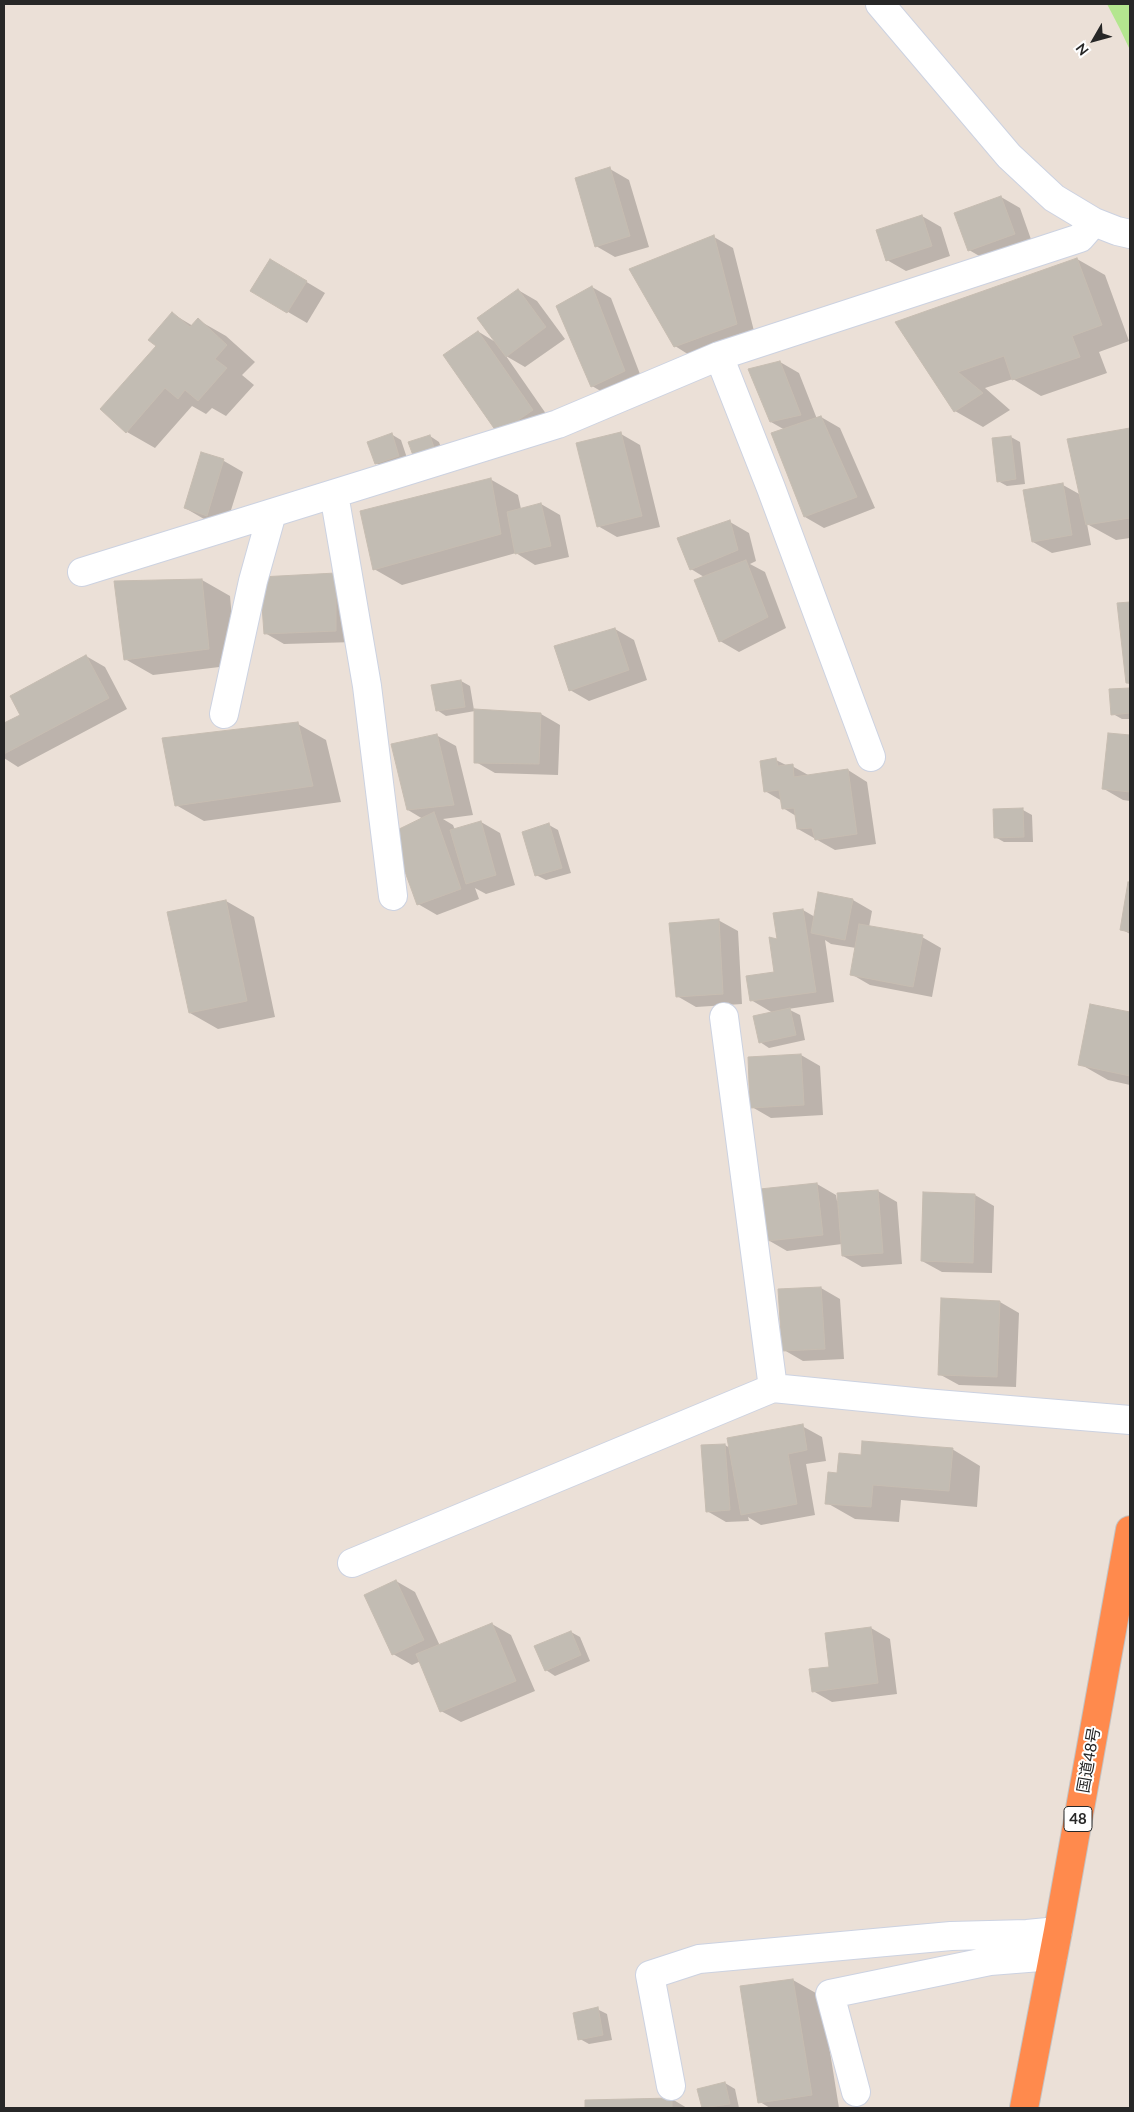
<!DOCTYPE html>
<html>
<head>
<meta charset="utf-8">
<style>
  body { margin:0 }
  #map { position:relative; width:1134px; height:2112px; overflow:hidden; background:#ebe0d7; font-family:Lato,sans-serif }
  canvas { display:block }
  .frame { position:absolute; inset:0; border:5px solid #272727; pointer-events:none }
  .north { position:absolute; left:1069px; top:15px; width:50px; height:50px; -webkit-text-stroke:4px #fff; paint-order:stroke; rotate:232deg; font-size:14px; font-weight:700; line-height:20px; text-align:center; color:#272727 }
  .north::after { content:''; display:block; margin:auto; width:18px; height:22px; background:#272727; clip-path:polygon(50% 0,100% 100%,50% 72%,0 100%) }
</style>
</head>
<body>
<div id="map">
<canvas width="1134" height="2112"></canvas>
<div class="frame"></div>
<div class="north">N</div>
</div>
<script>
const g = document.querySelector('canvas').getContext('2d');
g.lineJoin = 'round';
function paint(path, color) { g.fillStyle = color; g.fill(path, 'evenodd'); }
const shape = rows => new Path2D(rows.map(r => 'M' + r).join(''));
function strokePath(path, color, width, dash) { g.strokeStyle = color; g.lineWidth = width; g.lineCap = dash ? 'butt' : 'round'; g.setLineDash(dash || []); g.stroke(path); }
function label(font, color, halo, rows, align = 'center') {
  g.font = font + ' Lato,"Noto Sans JP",sans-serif'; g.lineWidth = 4; g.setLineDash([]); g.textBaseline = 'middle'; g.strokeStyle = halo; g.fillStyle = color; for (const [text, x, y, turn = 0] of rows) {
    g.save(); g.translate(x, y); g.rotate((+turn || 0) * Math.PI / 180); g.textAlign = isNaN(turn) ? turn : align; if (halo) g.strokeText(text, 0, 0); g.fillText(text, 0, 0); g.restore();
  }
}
paint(shape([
  [1107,4,1130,4,1130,50,1120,29]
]), '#b4e68f');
paint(shape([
  [610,169,629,180,649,247,615,257,596,246],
  [1001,197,1020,208,1033,245,988,261,969,250],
  [922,216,941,227,950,256,906,271,887,260],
  [714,237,733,248,755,335,694,358,675,346],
  [1077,259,1105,275,1129,341,1099,352,1107,373,1041,396,1013,379,985,388,1010,410,983,427,955,411,897,322],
  [270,260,325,293,307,323,252,291],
  [592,287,611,298,643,382,611,397,592,386],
  [518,290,537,301,565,339,525,367,506,356,551,421,518,444,479,332,497,343],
  [173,314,193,326,198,320,226,336,255,362,242,375,254,385,226,416,212,408,206,414,192,406,155,448,127,432,157,346],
  [780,362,799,373,817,419,821,417,840,428,875,508,824,528,805,517,773,434,785,430,771,422],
  [1130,430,1130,538,1116,540,1087,524,1091,545,1052,553,1033,542,1063,485,1081,495,1069,440],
  [391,434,401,440,408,461,385,468,376,463],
  [621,434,640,445,660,527,617,537,598,526],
  [430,436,439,442,444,456,424,462],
  [1011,437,1020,442,1025,484,1007,486,998,481],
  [202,454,224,461,243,472,226,526,204,519,185,508],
  [490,479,518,495,521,509,541,504,560,515,569,557,535,565,516,553,402,585,374,569],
  [730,522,749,533,756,561,750,564,765,572,786,628,739,652,720,641,704,577,691,569],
  [335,574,355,642,284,644,265,633],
  [202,580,230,596,236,665,153,675,125,659],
  [1130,603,1130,684,1127,683,1118,604],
  [615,629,634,640,647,680,589,701,570,690],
  [86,656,105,667,127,709,18,767,4,758,4,725,22,715],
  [461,681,470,686,474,710,541,714,560,725,558,775,495,773,476,762,475,711,446,716,437,710],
  [1130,689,1130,719,1122,719,1113,714,1111,690],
  [298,724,326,740,341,802,204,821,176,805],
  [1109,734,1130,736,1130,801,1123,800,1104,789],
  [436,735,456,746,473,815,443,819,453,825,455,830,481,822,500,833,515,885,486,894,475,888,479,899,437,915,418,904,423,819,408,810],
  [776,760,788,766,792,766,810,776,848,770,867,782,876,844,835,850,798,829,796,816,783,808,782,801,765,791],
  [1023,810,1032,815,1033,842,1004,842,995,837],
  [549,825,558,830,571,873,546,880,536,875],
  [1129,884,1130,884,1130,934,1121,929],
  [819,893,853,900,872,911,869,927,922,937,941,948,932,997,870,985,851,974,856,948,831,944,825,940,834,1002,788,1009,800,1015,805,1040,769,1048,760,1042,773,1013,751,1000,776,973,778,940,803,910,815,917],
  [226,901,254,917,275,1017,218,1029,190,1013],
  [718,920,738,931,742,1004,696,1007,677,996],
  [1091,1006,1130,1014,1130,1085,1108,1080,1080,1064],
  [801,1055,820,1066,823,1115,771,1118,752,1107,749,1058],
  [817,1184,836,1195,837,1201,878,1191,897,1202,902,1264,862,1267,843,1256,842,1244,787,1251,768,1240],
  [975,1195,994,1206,992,1273,942,1272,922,1261],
  [821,1288,840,1299,844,1359,803,1361,784,1350,780,1290],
  [1000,1302,1019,1313,1016,1387,959,1385,939,1374],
  [802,1426,822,1437,826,1461,806,1464,815,1515,761,1525,748,1517,749,1521,726,1522,707,1511,725,1445,730,1448],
  [952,1449,980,1466,977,1507,901,1500,899,1522,855,1519,827,1503,838,1475,862,1456],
  [396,1581,415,1592,440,1646,492,1624,511,1635,535,1691,461,1722,441,1711,421,1661,412,1665,393,1654],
  [871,1628,890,1639,897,1694,832,1702,813,1691],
  [571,1632,580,1637,590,1661,555,1676,546,1670],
  [793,1980,821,1996,839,2108,770,2108,760,2102],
  [597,2009,607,2014,612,2040,589,2044,580,2039],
  [725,2083,735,2089,739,2108,703,2108,699,2089],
  [672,2099,687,2108,587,2108,586,2101]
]), '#0003');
const building = shape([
  [610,167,630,236,595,247,575,178,610,167],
  [1001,196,1015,234,968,251,954,213,1001,196],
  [922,215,932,246,886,261,876,230,922,215],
  [714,235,737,324,674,347,629,269,714,235],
  [1077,258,1102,325,1072,336,1080,357,1012,380,1004,356,958,372,983,393,954,412,895,322,1077,258],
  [270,259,307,281,287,313,250,291,270,259],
  [592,286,625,371,591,387,556,306,592,286],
  [518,289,546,327,506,357,477,318,518,289],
  [172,312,190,327,198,318,227,345,215,359,227,368,198,401,185,390,178,399,165,388,126,433,100,409,156,346,148,340,172,312],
  [478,331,533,410,498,434,443,355,478,331],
  [780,361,801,415,770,422,748,369,780,361],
  [821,416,857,497,804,517,771,433,821,416],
  [1130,428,1130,518,1086,525,1067,439,1130,428],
  [621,432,642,516,597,527,576,443,621,432],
  [392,433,399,456,375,464,367,442,392,433],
  [430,435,435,451,414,458,408,442,430,435],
  [1011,436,1016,479,997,482,992,438,1011,436],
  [201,452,224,459,207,516,184,508,201,452],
  [491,478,501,534,373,570,360,511,491,478],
  [1063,483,1072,535,1032,542,1023,490,1063,483],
  [541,503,551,546,515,554,507,512,541,503],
  [730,520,738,550,690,570,677,538,730,520],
  [746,560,768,617,719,642,694,580,746,560],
  [336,573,336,631,264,634,260,577,336,573],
  [202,579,209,649,124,660,114,581,202,579],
  [1130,602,1130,683,1126,683,1117,603,1130,602],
  [615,628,629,670,569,691,554,646,615,628],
  [86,655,109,698,4,754,4,723,20,715,10,696,86,655],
  [461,680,465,707,436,711,431,685,461,680],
  [1130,688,1130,713,1111,715,1109,689,1130,688],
  [474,709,541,713,539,764,474,763,474,709],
  [298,722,313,786,175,806,162,738,298,722],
  [1108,733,1130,735,1130,792,1102,789,1108,733],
  [437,734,454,805,407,810,391,744,437,734],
  [776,758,778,766,793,764,794,777,848,769,857,834,815,840,812,828,797,829,794,808,782,809,779,790,764,792,760,761,776,758],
  [1023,808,1024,837,994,838,993,809,1023,808],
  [434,812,461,889,417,905,391,833,434,812],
  [481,821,496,875,466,884,450,830,481,821],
  [549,823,562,868,535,876,522,832,549,823],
  [1128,882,1130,882,1130,932,1120,930,1128,882],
  [818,892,853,899,845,940,811,933,818,892],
  [226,900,247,1001,189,1013,167,912,226,900],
  [803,909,816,992,750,1001,746,976,774,972,769,937,777,939,773,913,803,909],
  [719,919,723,994,676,997,669,923,719,919],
  [859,924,923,935,913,987,850,975,859,924],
  [1090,1004,1130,1012,1130,1076,1078,1065,1090,1004],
  [790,1008,796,1035,759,1043,753,1016,790,1008],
  [801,1054,804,1105,750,1108,748,1057,801,1054],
  [817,1183,823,1235,767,1241,760,1189,817,1183],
  [878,1190,883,1253,842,1256,837,1193,878,1190],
  [923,1192,975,1194,973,1263,921,1261,923,1192],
  [821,1287,825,1349,782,1351,778,1289,821,1287],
  [941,1298,1000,1301,997,1377,938,1375,941,1298],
  [803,1424,807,1450,788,1454,797,1504,741,1515,727,1438,803,1424],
  [862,1441,953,1448,949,1491,873,1485,871,1507,825,1504,828,1472,837,1473,839,1453,861,1455,862,1441],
  [725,1444,730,1510,706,1512,701,1445,725,1444],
  [396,1580,424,1640,392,1655,364,1595,396,1580],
  [492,1623,516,1681,440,1712,416,1654,492,1623],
  [871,1627,878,1683,812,1692,809,1669,829,1667,825,1633,871,1627],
  [571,1631,581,1655,545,1671,534,1646,571,1631],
  [793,1979,812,2095,758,2103,740,1986,793,1979],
  [598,2007,603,2035,578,2040,573,2013,598,2007],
  [725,2082,730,2104,702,2108,697,2089,725,2082],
  [672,2098,672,2108,585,2108,585,2100,672,2098]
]);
paint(building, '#c2bcb3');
strokePath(building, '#c6bcb1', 1);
const minor = shape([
  [880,4,1009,156,1054,198,1094,222,1117,231,1130,234],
  [719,356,771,488,871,757],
  [334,494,367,686,393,896],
  [82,572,558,424,719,356,1080,238,1094,222],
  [224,714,253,581,272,513],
  [724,1017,773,1388],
  [352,1563,773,1388,924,1403,1130,1420],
  [671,2086,650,1975,699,1959,951,1936,1027,1934,1058,1931],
  [856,2092,830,1994,990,1961,1053,1956]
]);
const highway = shape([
  [1024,2108,1058,1931,1130,1530]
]);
strokePath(minor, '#ccd2e1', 30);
strokePath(highway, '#c3c3c3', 30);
strokePath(minor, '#fff', 28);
strokePath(highway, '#ff8a4d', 28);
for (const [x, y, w] of [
  [1078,1819,28]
]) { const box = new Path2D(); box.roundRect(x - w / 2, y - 12.5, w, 25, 4); g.fillStyle = '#fff'; g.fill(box); strokePath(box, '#272727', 1); }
label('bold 15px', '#272727', null, [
  ["48",1078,1819]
]);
label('16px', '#272727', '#fff', [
  ["国道48号",1089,1760,-80]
]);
</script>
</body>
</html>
